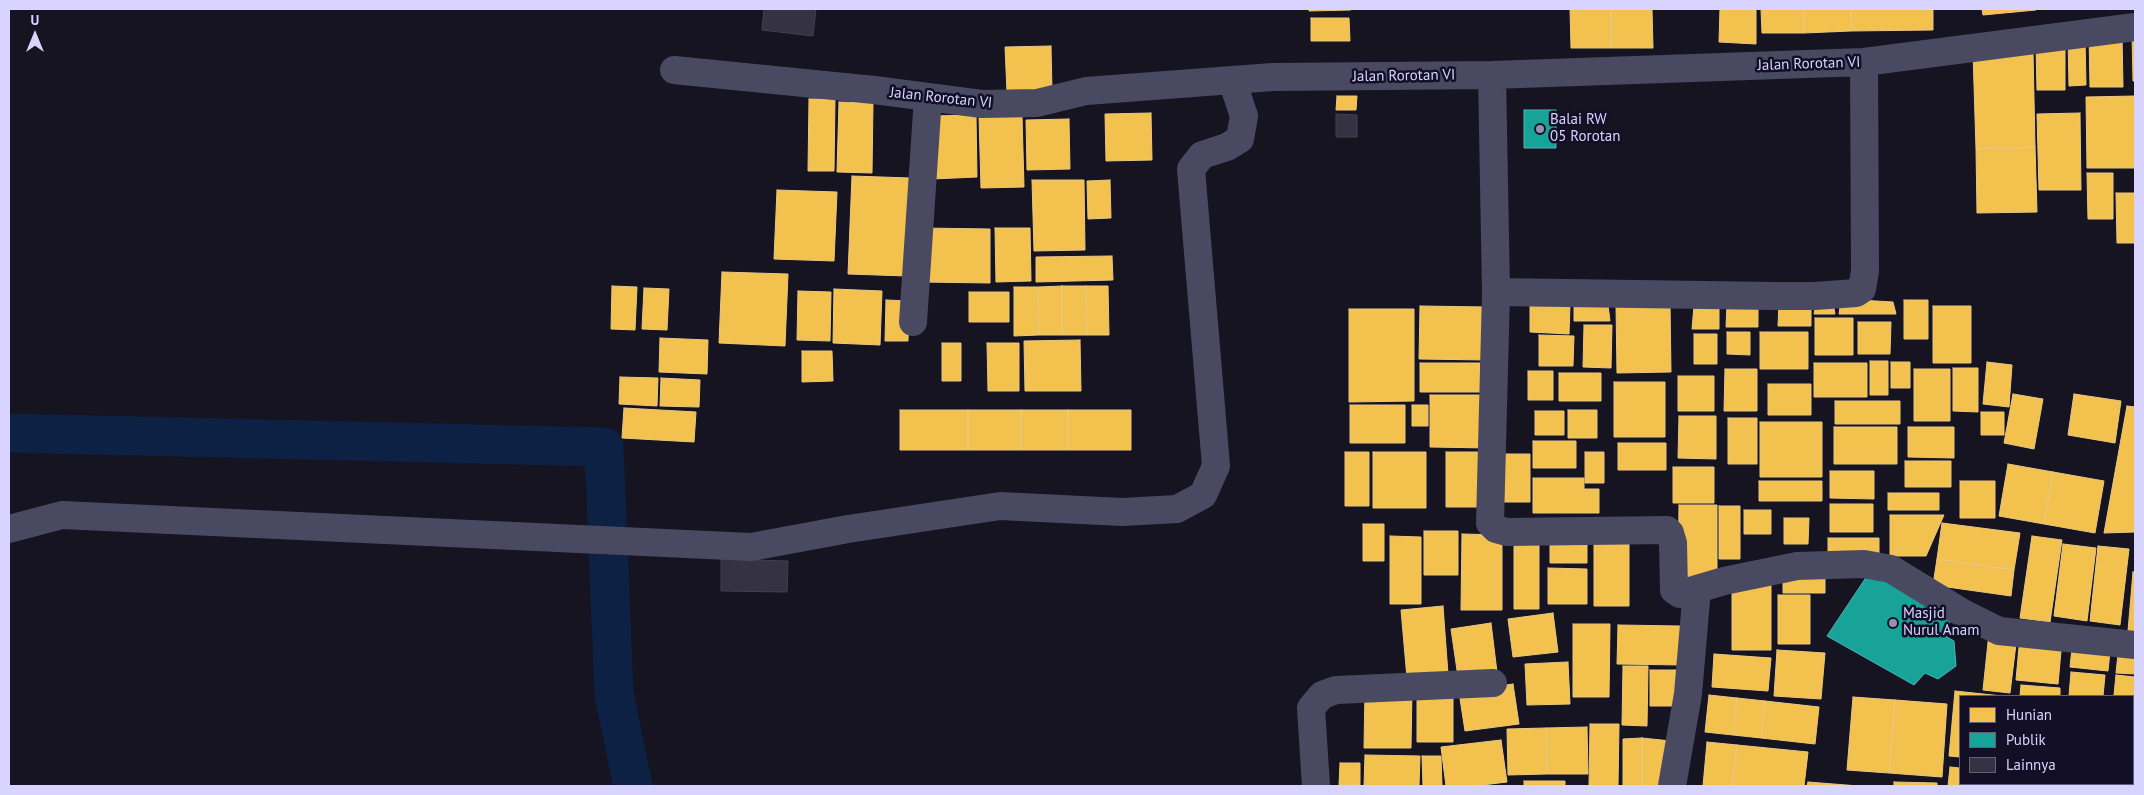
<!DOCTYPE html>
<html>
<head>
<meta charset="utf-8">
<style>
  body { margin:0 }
  #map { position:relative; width:2144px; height:795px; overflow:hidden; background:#161421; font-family:"PT Sans",sans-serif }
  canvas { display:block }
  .frame { position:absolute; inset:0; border:10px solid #d9d4ff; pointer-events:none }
  .legend { position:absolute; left:1959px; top:695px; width:175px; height:90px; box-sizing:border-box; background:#130f26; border:1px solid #625e7d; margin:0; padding:6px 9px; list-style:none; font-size:15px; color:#d9d4ff }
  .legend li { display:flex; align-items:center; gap:10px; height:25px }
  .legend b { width:25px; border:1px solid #625e7d }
  .north { position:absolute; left:10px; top:10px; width:50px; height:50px; -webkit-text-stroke:4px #130f26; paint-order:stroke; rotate:0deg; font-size:14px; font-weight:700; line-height:20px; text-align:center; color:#d9d4ff }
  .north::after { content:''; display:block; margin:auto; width:18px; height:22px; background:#d9d4ff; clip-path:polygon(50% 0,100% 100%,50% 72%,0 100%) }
</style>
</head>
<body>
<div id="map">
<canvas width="2144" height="795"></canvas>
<div class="frame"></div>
<ul class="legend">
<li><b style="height:14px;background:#f2c14e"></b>Hunian</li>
<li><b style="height:14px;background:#17a398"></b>Publik</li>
<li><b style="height:14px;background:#343243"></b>Lainnya</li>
</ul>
<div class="north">U</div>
</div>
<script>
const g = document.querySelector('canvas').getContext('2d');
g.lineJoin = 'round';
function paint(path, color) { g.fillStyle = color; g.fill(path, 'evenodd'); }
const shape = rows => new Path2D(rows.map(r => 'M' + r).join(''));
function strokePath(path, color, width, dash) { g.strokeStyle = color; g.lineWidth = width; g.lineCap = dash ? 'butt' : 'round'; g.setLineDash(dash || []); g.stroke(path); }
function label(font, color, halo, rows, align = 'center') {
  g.font = font + ' "PT Sans",sans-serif'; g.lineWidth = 5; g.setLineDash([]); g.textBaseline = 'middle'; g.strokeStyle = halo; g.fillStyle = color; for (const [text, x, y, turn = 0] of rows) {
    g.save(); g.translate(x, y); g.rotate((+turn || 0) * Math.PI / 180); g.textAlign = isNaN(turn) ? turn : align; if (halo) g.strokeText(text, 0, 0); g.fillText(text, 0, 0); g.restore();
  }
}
const homes = shape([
  [1309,9,1351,9,1351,10,1309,11,1309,9],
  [1570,9,1611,9,1611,48,1571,48,1570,9],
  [1611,9,1652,9,1653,48,1611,48,1611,9],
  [1720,9,1756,9,1756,44,1719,42,1720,9],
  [1761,9,1804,9,1804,33,1762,33,1761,9],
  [1804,9,1851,9,1851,31,1804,33,1804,9],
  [1851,9,1933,9,1933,30,1851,31,1851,9],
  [1982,9,2035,9,2036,10,1983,15,1982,9],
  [1311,18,1349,18,1350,41,1311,41,1311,18],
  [2132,34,2135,34,2135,81,2133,81,2132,34],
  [2089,35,2122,35,2123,87,2090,87,2089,35],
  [2068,39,2085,39,2086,85,2069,86,2068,39],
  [1051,46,1052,91,1007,92,1005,47,1051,46],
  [2036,47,2065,47,2065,90,2037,90,2036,47],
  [2033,51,2035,147,1976,149,1973,53,2033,51],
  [1337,96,1357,96,1356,110,1336,110,1337,96],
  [2135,96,2135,168,2087,168,2086,97,2135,96],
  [809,99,835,99,834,171,808,171,809,99],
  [839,102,873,103,872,173,837,172,839,102],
  [1151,113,1152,160,1106,161,1105,114,1151,113],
  [2080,113,2081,190,2039,190,2037,114,2080,113],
  [976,115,977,177,932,179,931,116,976,115],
  [1022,115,1024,187,981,188,979,116,1022,115],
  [1069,119,1070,169,1027,170,1026,120,1069,119],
  [2035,147,2037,212,1977,213,1976,149,2035,147],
  [2087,173,2113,173,2113,219,2088,219,2087,173],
  [852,176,910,178,906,276,848,274,852,176],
  [1032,180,1084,180,1085,250,1034,251,1032,180],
  [1110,180,1111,218,1088,219,1087,181,1110,180],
  [777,190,837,192,834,261,774,259,777,190],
  [2116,193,2135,193,2135,243,2117,243,2116,193],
  [923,228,990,229,990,283,922,282,923,228],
  [995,228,1030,228,1031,281,996,282,995,228],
  [1112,256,1113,280,1036,282,1036,257,1112,256],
  [722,272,788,274,785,346,719,343,722,272],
  [612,286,637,287,635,330,611,329,612,286],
  [1062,286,1086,286,1087,335,1062,335,1062,286],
  [1062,286,1062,335,1039,335,1038,287,1062,286],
  [1086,286,1108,286,1109,335,1087,335,1086,286],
  [1014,287,1038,287,1039,335,1014,336,1014,287],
  [644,288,669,289,667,330,642,329,644,288],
  [834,289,882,291,880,345,833,343,834,289],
  [798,291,831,292,830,341,797,340,798,291],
  [969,292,1009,292,1009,322,969,322,969,292],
  [1719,297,1719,329,1692,329,1694,306,1719,297],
  [1811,298,1811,326,1778,326,1779,303,1811,298],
  [1841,299,1893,302,1896,314,1839,314,1841,299],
  [886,300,909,301,908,341,885,341,886,300],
  [1904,300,1928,300,1928,339,1904,339,1904,300],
  [1574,303,1608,305,1610,321,1574,321,1574,303],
  [1670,303,1671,372,1617,373,1616,305,1670,303],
  [1833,303,1835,314,1814,314,1816,304,1833,303],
  [1758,304,1758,327,1726,327,1727,305,1758,304],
  [1530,305,1570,306,1569,334,1530,332,1530,305],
  [1420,306,1487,307,1486,360,1419,359,1420,306],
  [1933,306,1971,306,1971,363,1933,363,1933,306],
  [1349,309,1414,309,1414,401,1349,402,1349,309],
  [1815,318,1853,318,1853,355,1815,355,1815,318],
  [1858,322,1891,322,1890,354,1858,354,1858,322],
  [1584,325,1612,325,1611,368,1583,367,1584,325],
  [1727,332,1750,332,1750,355,1727,354,1727,332],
  [1760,332,1808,332,1808,369,1760,369,1760,332],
  [1694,334,1717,334,1717,364,1694,364,1694,334],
  [1539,335,1574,336,1573,366,1539,366,1539,335],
  [660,338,708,340,707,374,659,372,660,338],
  [1080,340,1081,391,1025,391,1024,341,1080,340],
  [942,343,961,343,961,381,942,381,942,343],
  [987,343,1019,343,1019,391,988,391,987,343],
  [802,351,832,351,833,381,802,382,802,351],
  [1870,361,1888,361,1888,395,1870,395,1870,361],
  [1891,362,1910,362,1910,388,1891,388,1891,362],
  [1987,362,2012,365,2009,407,1983,404,1987,362],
  [1420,363,1480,363,1480,392,1420,392,1420,363],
  [1814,363,1867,363,1867,397,1814,397,1814,363],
  [1953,368,1978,368,1978,412,1953,411,1953,368],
  [1725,369,1757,369,1757,411,1724,411,1725,369],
  [1914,369,1950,369,1950,421,1914,421,1914,369],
  [1528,371,1553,371,1553,400,1528,400,1528,371],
  [1559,373,1601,373,1601,401,1559,401,1559,373],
  [1678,376,1714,376,1714,411,1678,411,1678,376],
  [620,377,658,378,657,406,619,404,620,377],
  [661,378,700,380,699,407,660,406,661,378],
  [1614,382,1665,382,1665,437,1614,437,1614,382],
  [1768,384,1811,384,1811,415,1768,415,1768,384],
  [2013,394,2043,399,2034,449,2004,443,2013,394],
  [2074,394,2121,401,2115,443,2068,435,2074,394],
  [1430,395,1488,395,1488,448,1430,447,1430,395],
  [1835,401,1900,401,1900,424,1835,424,1835,401],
  [1350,405,1405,405,1405,443,1350,443,1350,405],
  [1412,405,1428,405,1428,426,1412,426,1412,405],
  [2127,406,2135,407,2135,532,2104,533,2127,406],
  [624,408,696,412,694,442,622,438,624,408],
  [900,410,968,410,968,450,900,450,900,410],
  [968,410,1021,410,1021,450,968,450,968,410],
  [1021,410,1068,410,1068,450,1021,450,1021,410],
  [1068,410,1131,410,1131,450,1068,450,1068,410],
  [1568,410,1597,410,1597,438,1568,438,1568,410],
  [1535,411,1564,411,1564,435,1535,435,1535,411],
  [1981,412,2004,412,2004,435,1981,435,1981,412],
  [1679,416,1716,416,1716,459,1678,458,1679,416],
  [1728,418,1757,418,1757,464,1728,464,1728,418],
  [1760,422,1822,422,1822,477,1760,477,1760,422],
  [1834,427,1897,427,1897,464,1834,464,1834,427],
  [1908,427,1954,427,1954,458,1908,457,1908,427],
  [1533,441,1576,441,1576,468,1533,468,1533,441],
  [1618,443,1666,443,1666,470,1618,470,1618,443],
  [1345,452,1369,452,1369,506,1345,506,1345,452],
  [1373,452,1426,452,1426,508,1373,508,1373,452],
  [1446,452,1481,452,1481,507,1446,507,1446,452],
  [1585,452,1604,452,1604,483,1585,483,1585,452],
  [1494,454,1530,454,1530,502,1494,502,1494,454],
  [1905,461,1951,461,1951,487,1905,487,1905,461],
  [2008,464,2053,472,2044,524,1999,516,2008,464],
  [1673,467,1714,467,1714,503,1673,503,1673,467],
  [1830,471,1874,471,1874,499,1830,498,1830,471],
  [2053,472,2104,481,2095,533,2044,524,2053,472],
  [1533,478,1584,478,1584,489,1599,489,1599,513,1533,513,1533,478],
  [1759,481,1822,481,1822,501,1759,501,1759,481],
  [1960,481,1995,481,1995,518,1960,518,1960,481],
  [1888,493,1939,493,1939,510,1888,510,1888,493],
  [1830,504,1873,504,1873,532,1830,532,1830,504],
  [1679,505,1717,505,1717,580,1678,580,1679,505],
  [1719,506,1740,506,1740,559,1719,559,1719,506],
  [1744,510,1771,510,1771,534,1744,534,1744,510],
  [1890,515,1944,515,1926,556,1890,556,1890,515],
  [1784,518,1809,518,1808,544,1784,544,1784,518],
  [1942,523,2020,533,2014,570,1937,559,1942,523],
  [1363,524,1384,524,1384,561,1363,561,1363,524],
  [1424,531,1458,531,1458,575,1424,575,1424,531],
  [1462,534,1502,535,1502,610,1461,610,1462,534],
  [1550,534,1587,534,1587,563,1550,563,1550,534],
  [1514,535,1539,535,1539,609,1514,609,1514,535],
  [1390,536,1421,537,1421,604,1390,604,1390,536],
  [2032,536,2062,540,2050,622,2020,618,2032,536],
  [1594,538,1629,538,1629,606,1594,606,1594,538],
  [1828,538,1879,538,1879,555,1828,555,1828,538],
  [2063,544,2096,548,2087,621,2054,616,2063,544],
  [2098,546,2129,549,2120,625,2090,621,2098,546],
  [1937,559,2014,570,2011,596,1933,585,1937,559],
  [1548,568,1587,569,1587,604,1548,604,1548,568],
  [1783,570,1825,570,1825,593,1783,593,1783,570],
  [2133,572,2135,572,2135,632,2128,631,2133,572],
  [1732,584,1771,584,1771,650,1732,650,1732,584],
  [1778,595,1810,595,1810,644,1778,644,1778,595],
  [1443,606,1448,674,1407,678,1401,610,1443,606],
  [1553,613,1558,652,1513,657,1508,619,1553,613],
  [1491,623,1497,672,1458,677,1451,629,1491,623],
  [1573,624,1610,624,1609,697,1573,697,1573,624],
  [1618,625,1680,626,1680,665,1617,664,1618,625],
  [1989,633,2017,636,2010,693,1983,690,1989,633],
  [2020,636,2062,640,2058,684,2016,680,2020,636],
  [2073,639,2111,642,2108,671,2070,667,2073,639],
  [2119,645,2135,647,2135,674,2116,673,2119,645],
  [1777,650,1825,653,1821,699,1774,696,1777,650],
  [1714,654,1771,658,1768,691,1712,687,1714,654],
  [1568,662,1570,704,1527,705,1525,664,1568,662],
  [1623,666,1648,666,1647,726,1622,725,1623,666],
  [1650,670,1684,670,1684,706,1650,706,1650,670],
  [2071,672,2105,675,2103,696,2069,696,2071,672],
  [2116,675,2135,677,2135,697,2114,695,2116,675],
  [1513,684,1519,724,1465,731,1459,692,1513,684],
  [2021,685,2060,688,2060,696,2020,696,2021,685],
  [1453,689,1453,742,1417,742,1417,690,1453,689],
  [1365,690,1412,691,1411,748,1364,748,1365,690],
  [1955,691,2002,696,1960,696,1960,757,1949,756,1955,691],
  [1709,695,1737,698,1733,735,1705,732,1709,695],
  [1853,697,1895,700,1889,773,1847,770,1853,697],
  [1737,698,1765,701,1761,738,1733,735,1737,698],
  [2133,698,2135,698,2135,746,2133,746,2133,698],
  [1895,700,1947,704,1942,777,1889,773,1895,700],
  [1765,701,1819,707,1815,744,1761,738,1765,701],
  [1590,724,1619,724,1618,786,1589,786,1590,724],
  [1587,727,1588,774,1547,774,1546,728,1587,727],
  [1546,728,1547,774,1508,775,1507,729,1546,728],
  [1642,738,1671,741,1667,786,1642,786,1642,738],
  [1642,738,1642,786,1623,786,1623,739,1642,738],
  [1501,740,1507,782,1474,786,1446,786,1441,747,1501,740],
  [1707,742,1737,745,1732,786,1703,786,1707,742],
  [1737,745,1808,752,1804,786,1732,786,1737,745],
  [1365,755,1420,756,1419,786,1364,786,1365,755],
  [1422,756,1441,756,1442,786,1423,786,1422,756],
  [1340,763,1360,763,1360,785,1339,785,1340,763],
  [1950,767,1960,768,1960,784,1996,784,1995,786,1948,786,1950,767],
  [2133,769,2135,769,2135,786,2107,786,2107,784,2133,784,2133,769],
  [1524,781,1565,781,1565,786,1524,786,1524,781],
  [1808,782,1859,786,1807,786,1808,782],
  [1894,782,1937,783,1937,786,1894,786,1894,782],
  [2040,784,2073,784,2073,786,2040,786,2040,784],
  [2078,784,2103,784,2103,786,2078,786,2078,784]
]);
paint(homes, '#f2c14e');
strokePath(homes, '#eac783', 1);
const public = shape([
  [1524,110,1556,110,1556,148,1524,148,1524,110],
  [1873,567,1957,612,1942,634,1954,641,1956,666,1938,679,1925,673,1914,685,1827,636,1873,567]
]);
paint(public, '#17a398');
strokePath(public, '#51b2b7', 1);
strokePath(shape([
  [9,433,604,447,614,694,633,786]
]), '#0d2144', 39);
const building = shape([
  [764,9,816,9,813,36,762,30,764,9],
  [1336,114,1357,115,1357,137,1336,137,1336,114],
  [721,559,788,561,787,592,721,591,721,559]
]);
paint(building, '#343243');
strokePath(building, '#433f54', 1);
strokePath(shape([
  [674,70,874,90,982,104,1037,103,1086,91,1273,77,1492,75,1864,62,2135,27],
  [1492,75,1496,292,1490,523,1496,529,1507,532,1667,530,1670,533,1673,543,1674,590,1680,594,1724,581,1797,566,1864,564,1891,569,1961,612,1999,631,2135,645],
  [1496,292,1774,296,1815,296,1856,293,1862,289,1865,271,1864,62],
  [913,322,928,97],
  [9,529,62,515,751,547,848,529,1000,506,1122,512,1177,509,1203,495,1216,466,1191,169,1202,155,1227,147,1240,139,1244,116,1232,80],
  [1316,786,1311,708,1322,695,1336,690,1493,683],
  [1672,786,1688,694,1697,589]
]), '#4a4962', 28);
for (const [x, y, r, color] of [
  [1540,129,5,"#9591b1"],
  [1893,623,5,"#9591b1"]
]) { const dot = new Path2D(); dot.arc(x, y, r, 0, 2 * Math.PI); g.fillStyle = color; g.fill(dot); strokePath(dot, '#130f26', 2); }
label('15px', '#d9d4ff', '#130f26', [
  ["Jalan Rorotan VI",1809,64,-2],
  ["Jalan Rorotan VI",1404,76,-1],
  ["Jalan Rorotan VI",941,98,6]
]);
label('15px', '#d9d4ff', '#130f26', [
  ["Balai RW",1550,120],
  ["05 Rorotan",1550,137],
  ["Masjid",1903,614],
  ["Nurul Anam",1903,631]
], 'left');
</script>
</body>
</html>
